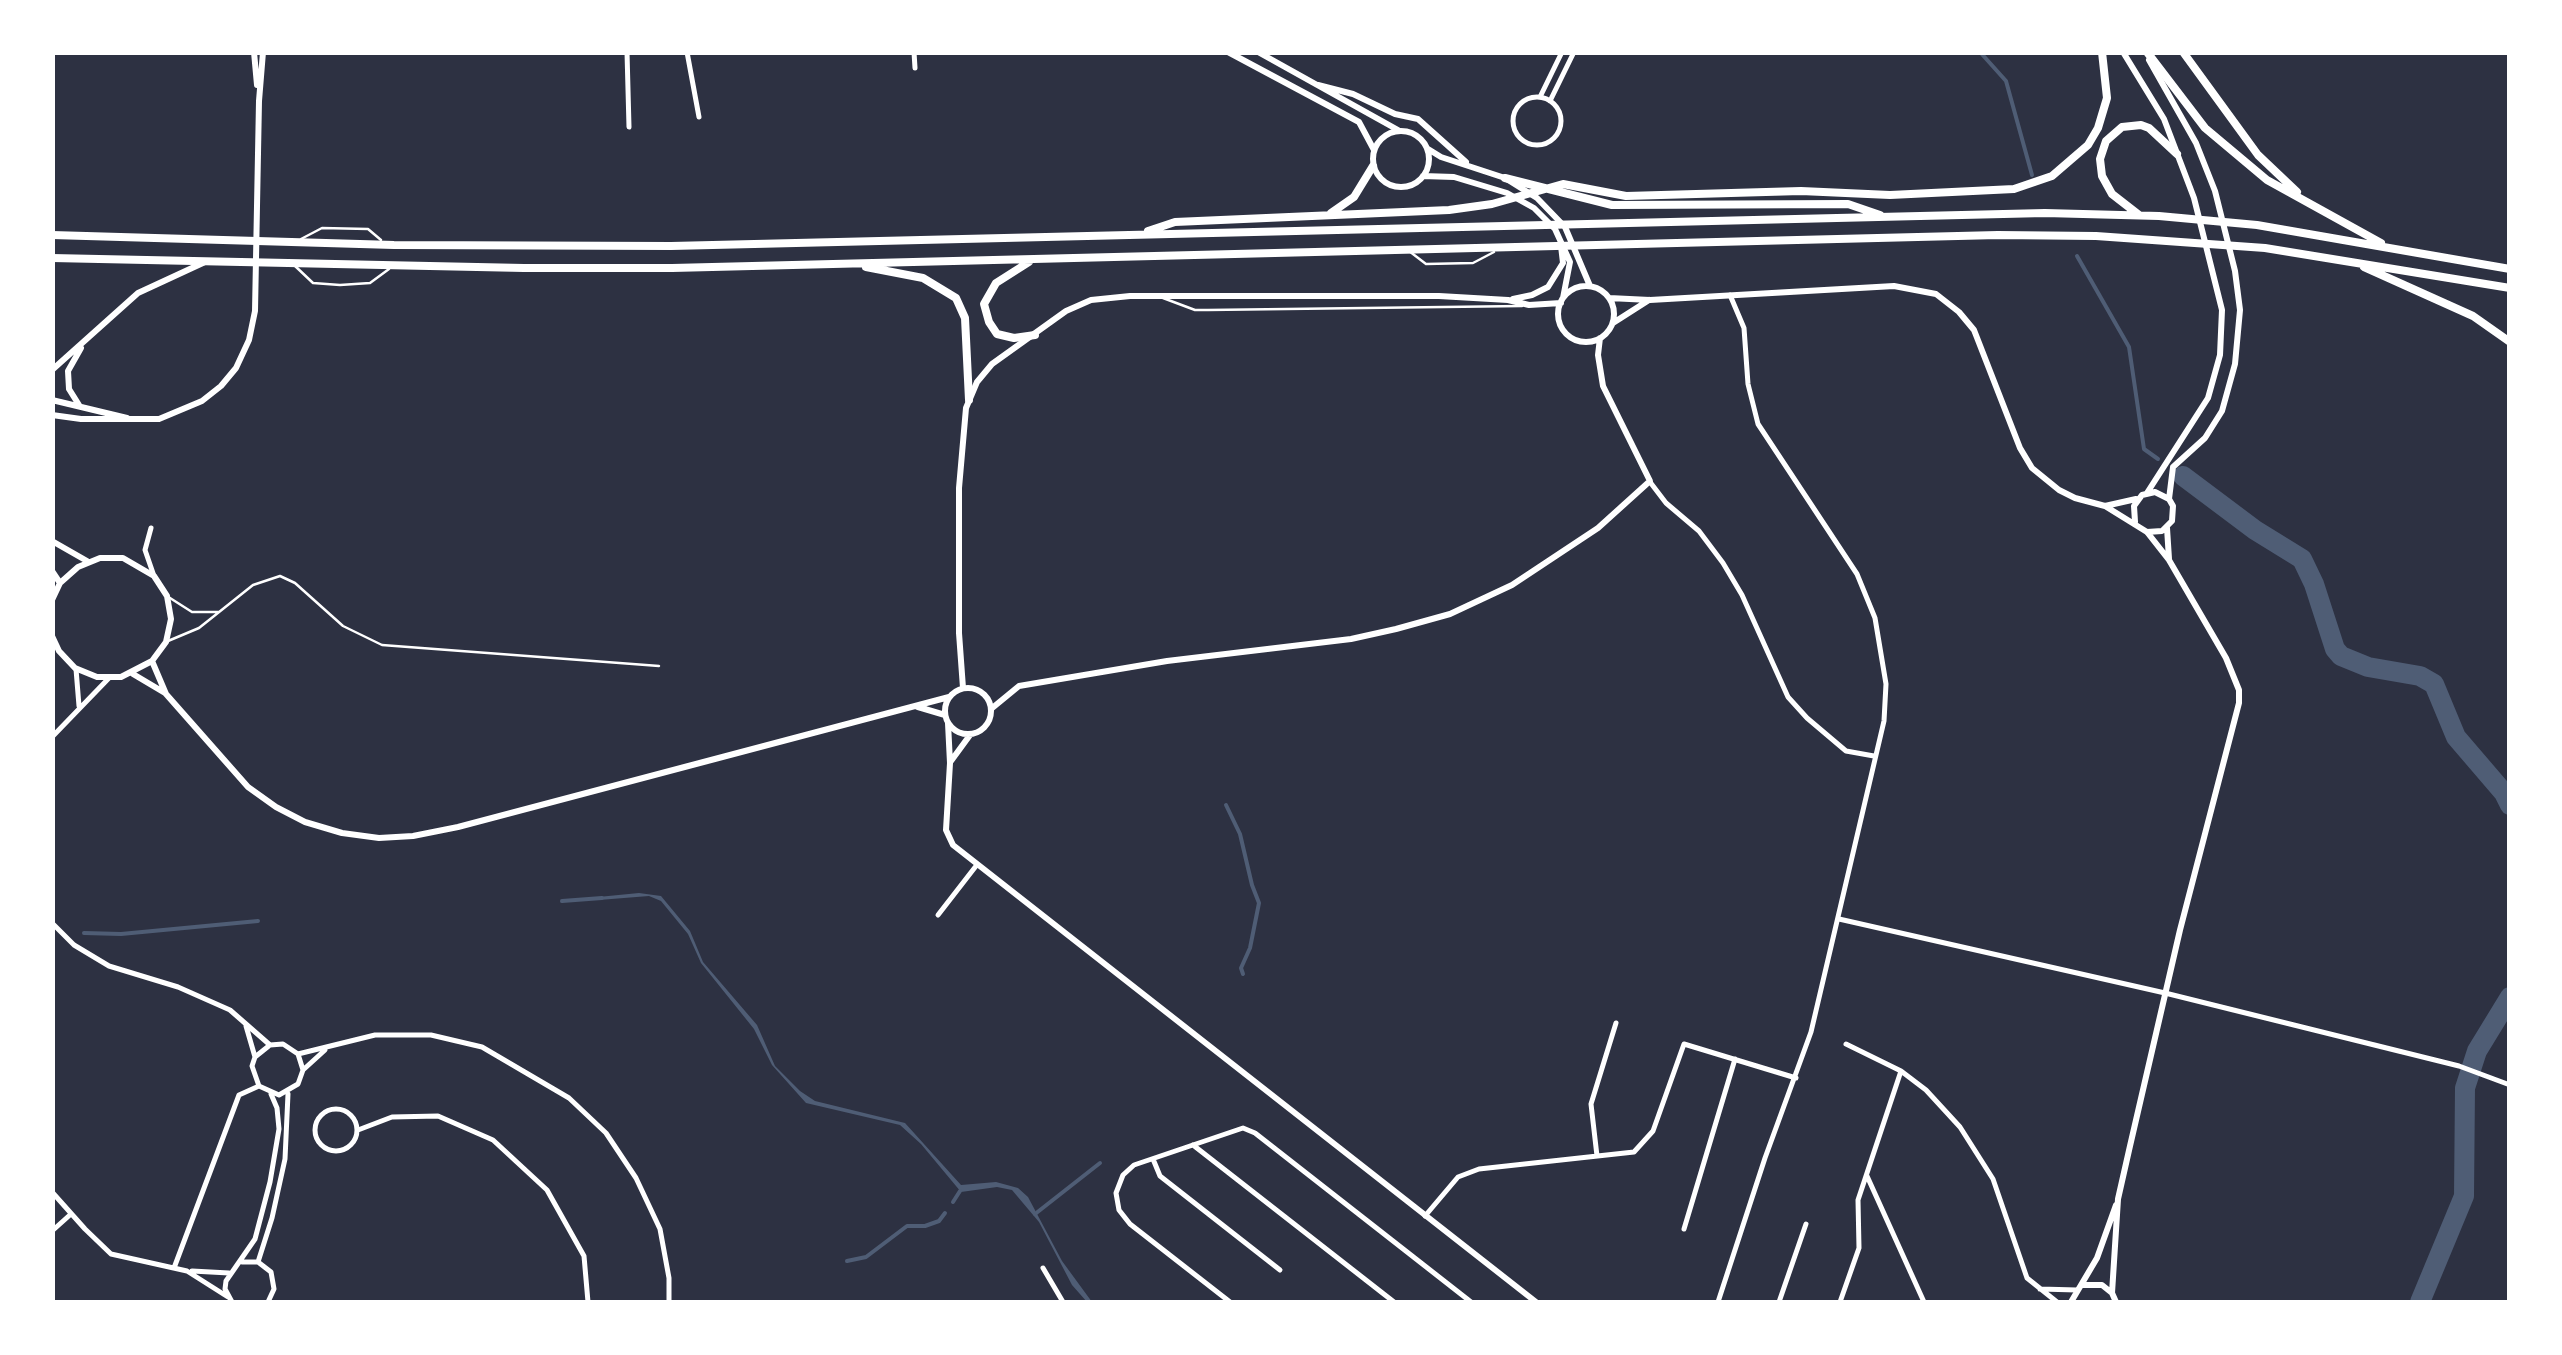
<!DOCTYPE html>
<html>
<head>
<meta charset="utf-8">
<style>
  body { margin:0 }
  #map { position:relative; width:2562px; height:1355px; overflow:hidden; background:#2d3142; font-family:"Source Sans 3",sans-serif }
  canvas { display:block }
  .frame { position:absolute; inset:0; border:55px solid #fff; pointer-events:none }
</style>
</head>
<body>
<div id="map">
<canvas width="2562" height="1355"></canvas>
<div class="frame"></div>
</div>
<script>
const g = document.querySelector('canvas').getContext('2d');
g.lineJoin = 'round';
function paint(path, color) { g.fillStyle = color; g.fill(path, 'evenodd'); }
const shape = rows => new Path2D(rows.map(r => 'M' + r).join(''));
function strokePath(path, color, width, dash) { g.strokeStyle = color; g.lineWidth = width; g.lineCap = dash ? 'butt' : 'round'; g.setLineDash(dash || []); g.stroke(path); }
paint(shape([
  [639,893,661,896,690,931,703,962,757,1025,775,1066,800,1091,815,1101,905,1123,961,1185,996,1182,1018,1188,1028,1197,1062,1261,1092,1302,1087,1302,1072,1285,1039,1222,1012,1190,997,1187,961,1192,921,1144,900,1125,806,1103,772,1065,754,1029,701,963,688,934,661,901,649,896,599,900,598,897]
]), '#4f5d75');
strokePath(shape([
  [1980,52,2006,81,2032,175],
  [2077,256,2129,347,2144,449,2158,459],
  [1226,805,1240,834,1252,885,1259,903,1250,948,1241,968,1243,974],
  [562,901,602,898],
  [84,933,121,934,258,921],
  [953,1202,960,1191],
  [1035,1214,1100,1163],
  [847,1261,866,1257,907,1226,925,1226,939,1221,945,1213]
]), '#4f5d75', 4);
strokePath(shape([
  [2183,476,2255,530,2302,559,2314,584,2335,649,2341,656,2368,667,2420,676,2434,684,2456,737,2504,793,2510,805],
  [2420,1302,2464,1196,2465,1088,2477,1051,2510,997]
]), '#4f5d75', 20);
strokePath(shape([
  [301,239,322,228,368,229,381,240],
  [1409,251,1426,264,1473,263,1494,252],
  [294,265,313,283,340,285,370,283,389,269],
  [1163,298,1195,310,1208,310,1522,306],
  [170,598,192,612,218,612],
  [168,641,199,628,253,585,280,576,295,583,343,626,382,645,659,666]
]), '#fff', 2.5);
strokePath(shape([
  [627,52,629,127],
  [687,52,699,117],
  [914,52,915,68],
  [1540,97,1562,52],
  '1513 121a24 24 0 1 1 48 0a24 24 0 1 1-48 0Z',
  [1550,101,1574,52],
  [1650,482,1666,503,1699,531,1723,563,1742,595,1788,697,1807,718,1846,751,1874,756],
  [151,528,145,550,154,576],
  [76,669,79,706],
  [52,737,109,678],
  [938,915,976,866],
  [1839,919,2165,993,2459,1066,2510,1085],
  [52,923,74,945,109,966,178,987,230,1010,270,1045],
  [246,1026,255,1057],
  [1846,1044,1901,1071,1926,1090,1960,1127,1993,1179,2027,1278,2057,1302],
  [298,1054,303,1070,298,1084,279,1095,259,1086,252,1066,255,1057,270,1045,283,1044,298,1054,375,1035,431,1035,482,1047,569,1098,606,1133,636,1178,660,1229,669,1278,669,1302],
  [303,1070,325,1050],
  '315 1130a21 21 0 1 1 42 0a21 21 0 1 1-42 0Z',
  [358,1130,392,1117,438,1116,493,1140,547,1190,584,1256,588,1302],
  [1193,1145,1394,1302],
  [1597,1156,1591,1104,1616,1023],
  [1153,1159,1160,1176,1280,1270],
  [1867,1176,1924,1302],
  [52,1192,85,1229,111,1254,187,1271,228,1297],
  [1425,1216,1458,1177,1479,1169,1634,1152,1653,1131,1684,1044,1796,1078],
  [1684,1229,1735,1059],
  [52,1231,71,1214],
  [242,1262,258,1262,271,1272,274,1289,268,1302],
  [258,1262,272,1218,285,1159,288,1094],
  [174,1268,239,1095,259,1086],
  [1043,1268,1063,1302],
  [192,1271,229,1273],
  [2040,1289,2077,1290],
  [232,1302,225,1289,226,1281,255,1239,270,1182,279,1129,277,1108,271,1094],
  [1230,1302,1130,1224,1119,1210,1116,1193,1123,1175,1134,1165,1243,1128,1255,1133,1471,1302],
  [1718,1302,1765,1158,1811,1032,1884,721,1886,684,1875,618,1857,574,1758,424,1748,384,1744,328,1730,295],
  [1779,1302,1806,1224],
  [1840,1302,1859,1248,1858,1200,1901,1071]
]), '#fff', 5);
strokePath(shape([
  [254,52,257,85],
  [1228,52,1359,122,1374,150],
  [1258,52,1398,130],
  [2123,52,2164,119,2194,198,2222,310,2220,355,2208,398,2147,493],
  [2149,60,2196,143,2215,191,2235,271,2240,310,2235,364,2222,411,2205,438,2173,467,2169,499],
  [1318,85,1353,94,1395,114,1418,119,1466,162],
  '1373 159a28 28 0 1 1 56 0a28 28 0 1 1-56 0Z',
  [1428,149,1441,157,1505,178,1537,198,1565,227,1590,286],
  [1423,176,1454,177,1507,193,1534,208,1555,229,1570,262,1563,298],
  '1558 314a28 28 0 1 1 56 0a28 28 0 1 1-56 0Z',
  [1609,298,1650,300,1894,286,1936,294,1959,312,1974,330,2020,448,2032,468,2059,490,2075,498,2105,506,2147,532,2169,560,2226,658,2239,690,2239,703,2180,930,2130,1146,2118,1199,2112,1293],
  [1513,299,1532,295,1548,287,1563,263,1561,246],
  [1613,323,1649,300],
  [52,370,138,293,205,262],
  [52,400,127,418],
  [79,405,69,389,68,371,81,348],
  [52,415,81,419,159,419,202,401,221,386,236,368,249,340,255,311,259,101,263,52],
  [2105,506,2136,499],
  [2135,522,2134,506,2142,495,2155,492,2169,499,2173,506,2172,521,2162,531,2147,532],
  [2167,528,2169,559],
  [52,541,87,561],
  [52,571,60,583],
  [52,600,60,583,78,567,100,558,123,558,154,576,167,596,171,619,166,642,152,661,121,677,97,677,75,668,59,651,52,636],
  [152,661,166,694,248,787,276,807,305,822,342,833,379,838,413,836,458,827,949,697],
  [133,674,165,693],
  '945 711a23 23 0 1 1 46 0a23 23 0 1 1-46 0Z',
  [963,688,959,633,959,488,966,408,977,382,992,364,1066,311,1091,300,1130,296,1439,296,1508,300,1529,305,1561,303],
  [918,707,945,715],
  [991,709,1019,686,1167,661,1351,639,1396,629,1450,614,1512,585,1598,528,1650,481,1603,386,1598,355,1600,338],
  [948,723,950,763,946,830,953,845,1536,1302],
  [951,761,970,735],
  [2084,1285,2102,1285,2112,1293,2116,1302],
  [2071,1302,2097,1258,2116,1205]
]), '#fff', 6);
strokePath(shape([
  [2147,52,2205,128,2267,180,2381,243],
  [2183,52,2258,155,2297,192],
  [1505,178,1612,205,1848,204,1880,215],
  [1331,213,1354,197,1373,166],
  [2139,215,2112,194,2102,176,2100,159,2106,141,2122,127,2141,125,2149,128,2177,154],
  [1148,231,1175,222,1449,210,1492,204,1563,184,1626,196,1801,191,1890,195,2014,189,2052,176,2088,145,2098,128,2107,98,2102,52],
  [52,235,394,245,671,246,2045,213,2159,216,2257,225,2510,269],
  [52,258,524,268,672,268,1998,235,2096,236,2265,248,2510,288],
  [1029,262,996,283,984,304,989,322,997,334,1014,338,1035,335],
  [866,267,923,278,956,298,965,318,969,400],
  [2364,267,2473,316,2510,342]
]), '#fff', 8);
</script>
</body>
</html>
